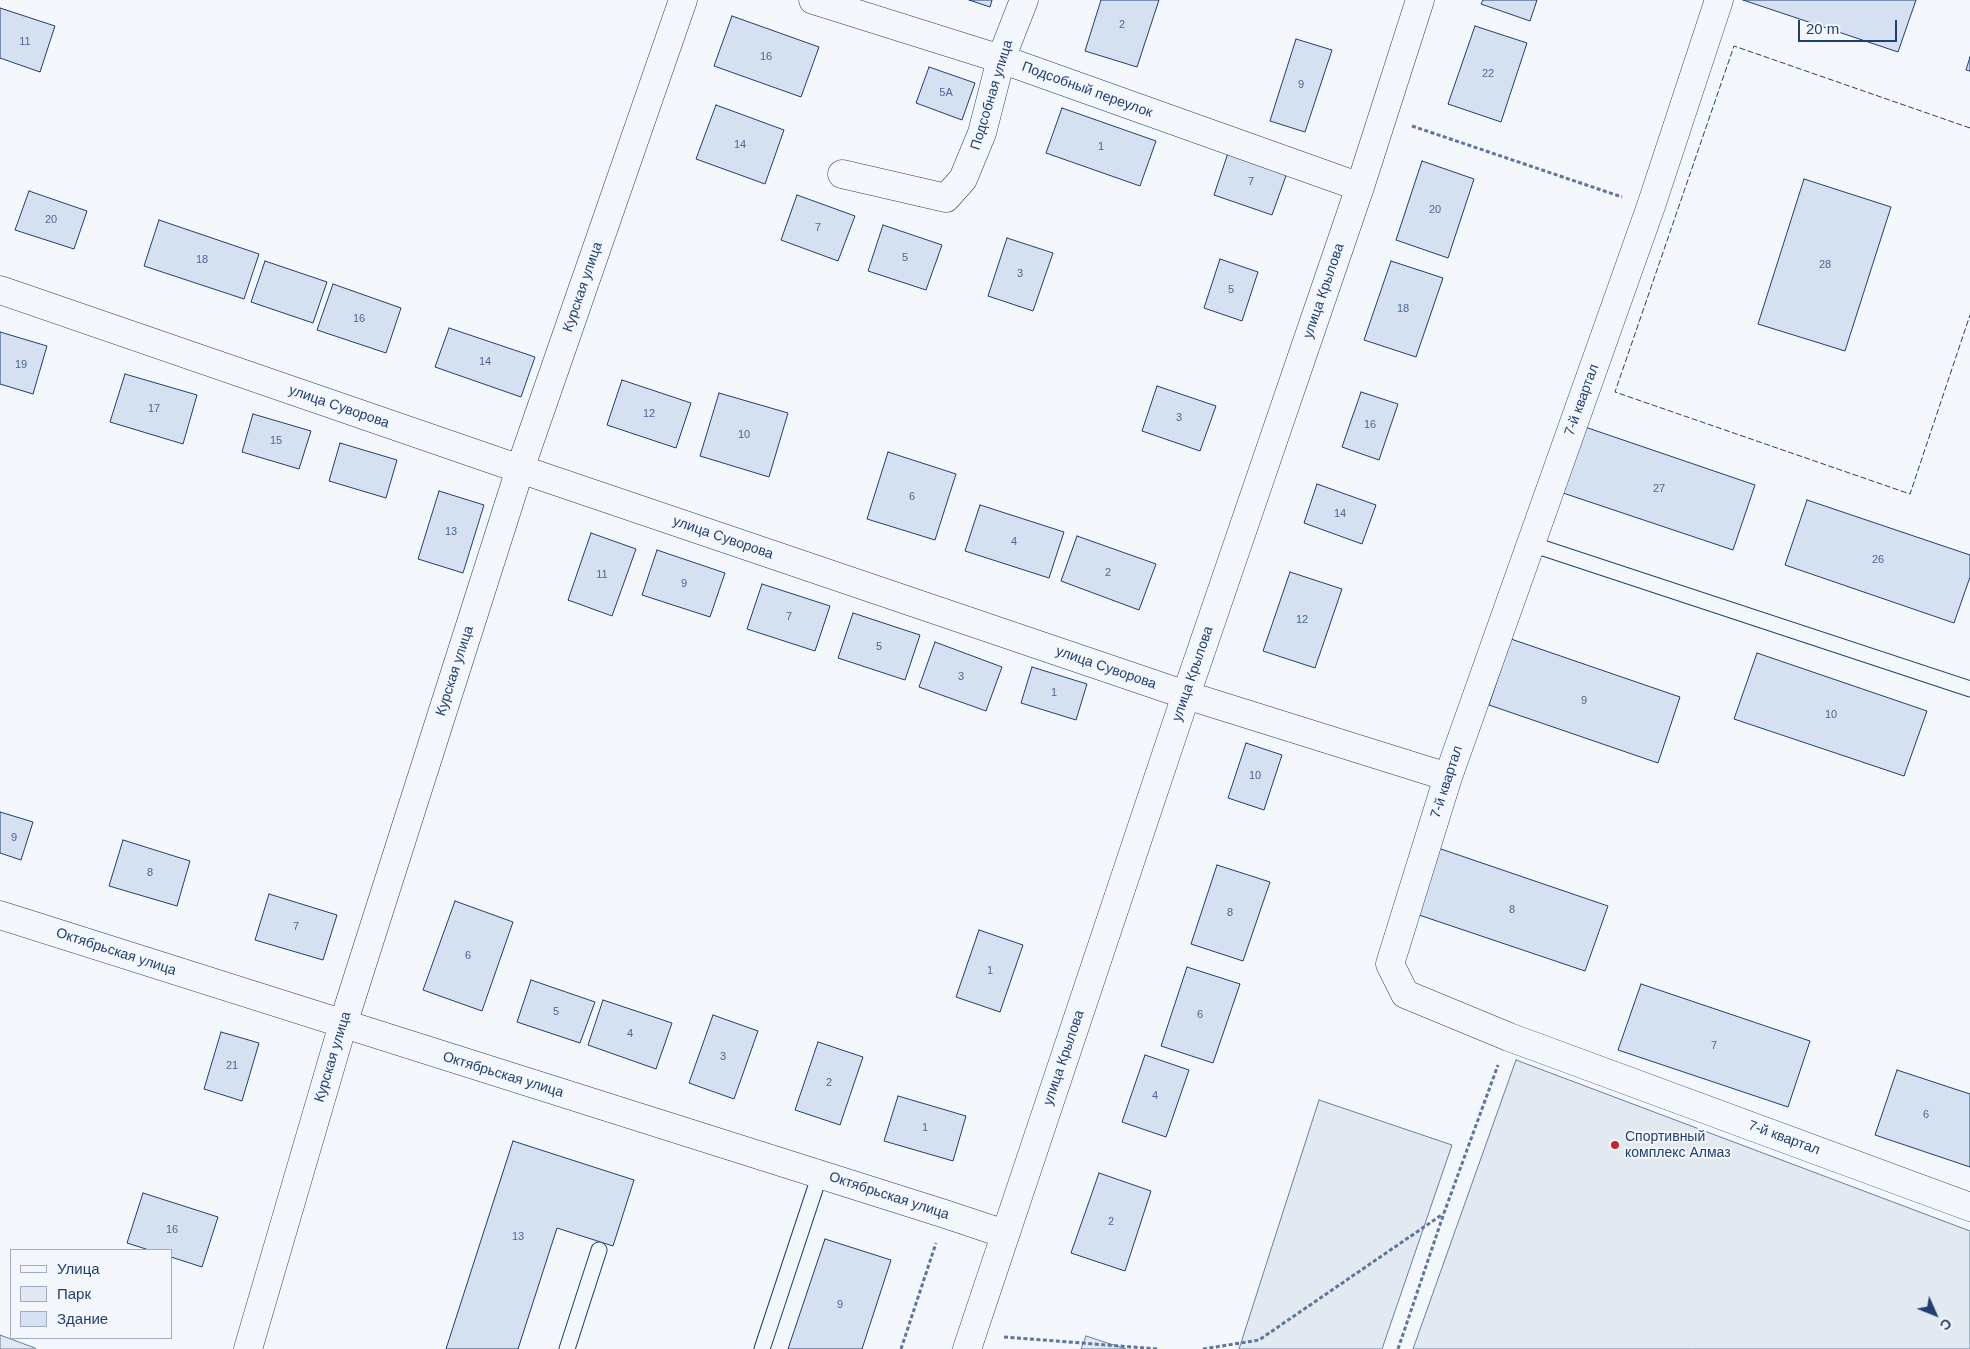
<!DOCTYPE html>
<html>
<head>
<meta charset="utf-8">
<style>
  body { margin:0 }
  #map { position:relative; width:1970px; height:1349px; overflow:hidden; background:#f4f7fb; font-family:Helvetica,sans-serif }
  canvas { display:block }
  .legend { position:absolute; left:10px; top:1249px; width:162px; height:90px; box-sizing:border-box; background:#f4f7fb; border:1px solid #9eadc5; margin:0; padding:6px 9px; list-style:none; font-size:15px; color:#1d3f73 }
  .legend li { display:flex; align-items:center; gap:10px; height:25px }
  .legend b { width:25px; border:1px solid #9eadc5 }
  .north { position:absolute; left:1910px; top:1289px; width:50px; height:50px; -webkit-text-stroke:4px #f4f7fb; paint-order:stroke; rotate:134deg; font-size:14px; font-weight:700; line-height:20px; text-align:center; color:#1d3f73 }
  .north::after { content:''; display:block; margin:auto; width:18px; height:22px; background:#1d3f73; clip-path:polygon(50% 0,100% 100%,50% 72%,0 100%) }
  .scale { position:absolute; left:1798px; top:20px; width:99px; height:22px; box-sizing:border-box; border:2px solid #1d3f73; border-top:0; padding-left:6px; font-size:15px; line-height:18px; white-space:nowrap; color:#1d3f73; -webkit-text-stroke:4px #f4f7fb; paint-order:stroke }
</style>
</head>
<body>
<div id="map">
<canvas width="1970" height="1349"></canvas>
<ul class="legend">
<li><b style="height:6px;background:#f4f7fb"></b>Улица</li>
<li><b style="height:14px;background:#e3e9f0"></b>Парк</li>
<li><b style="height:14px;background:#d5e0f0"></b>Здание</li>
</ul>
<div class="north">С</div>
<div class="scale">20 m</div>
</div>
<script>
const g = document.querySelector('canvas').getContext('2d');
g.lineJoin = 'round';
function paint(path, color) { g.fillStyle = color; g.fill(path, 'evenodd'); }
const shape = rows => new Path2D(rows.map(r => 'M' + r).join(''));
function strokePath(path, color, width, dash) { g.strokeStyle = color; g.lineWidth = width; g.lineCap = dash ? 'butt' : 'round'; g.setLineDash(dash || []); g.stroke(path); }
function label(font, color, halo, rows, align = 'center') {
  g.font = font + ' Helvetica,sans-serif'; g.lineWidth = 4; g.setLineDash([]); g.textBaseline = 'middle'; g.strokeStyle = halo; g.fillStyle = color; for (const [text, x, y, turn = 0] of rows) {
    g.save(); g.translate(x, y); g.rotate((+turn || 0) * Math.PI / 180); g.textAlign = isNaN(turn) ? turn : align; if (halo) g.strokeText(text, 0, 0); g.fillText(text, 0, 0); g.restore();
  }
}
const green = shape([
  [1516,1060,1970,1231,1970,1349,1413,1349,1516,1060],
  [1319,1100,1452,1145,1382,1349,1239,1349,1319,1100],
  [0,1335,35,1348,36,1349,0,1349,0,1335],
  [1086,1336,1126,1349,1081,1349,1086,1336]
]);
paint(green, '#e3e9f0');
strokePath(green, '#687fa3', 1);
const building = shape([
  [969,0,992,0,990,7,969,0],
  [1101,0,1159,0,1137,67,1085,51,1101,0],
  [1483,0,1537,0,1530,21,1481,4,1483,0],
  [1743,0,1916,0,1898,52,1743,0],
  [0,8,55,26,40,72,0,58,0,8],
  [732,16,819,47,801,97,714,66,732,16],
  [1475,26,1527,43,1501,122,1448,104,1475,26],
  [1296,39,1332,50,1305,132,1270,121,1296,39],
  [1970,57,1970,71,1966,70,1970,57],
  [929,67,975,83,962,120,916,103,929,67],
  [716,105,784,130,765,184,696,159,716,105],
  [1062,108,1156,141,1140,186,1046,153,1062,108],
  [1229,150,1288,170,1272,215,1214,195,1229,150],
  [1422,161,1474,179,1448,258,1396,240,1422,161],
  [1804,179,1891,207,1845,351,1758,324,1804,179],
  [29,191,87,211,74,249,15,230,29,191],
  [797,195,855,216,838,261,781,240,797,195],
  [159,220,259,254,244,299,144,266,159,220],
  [883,225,942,245,926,290,868,271,883,225],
  [1007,238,1053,253,1033,311,988,296,1007,238],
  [1220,259,1258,272,1242,321,1204,308,1220,259],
  [265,261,327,282,313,323,251,302,265,261],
  [1391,261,1443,278,1416,357,1364,340,1391,261],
  [333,284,401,308,386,353,317,330,333,284],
  [449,328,535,357,521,397,435,367,449,328],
  [0,332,47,346,33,394,0,384,0,332],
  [125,374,197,395,183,444,110,422,125,374],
  [622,380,691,403,676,448,607,425,622,380],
  [1157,386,1216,406,1200,451,1142,431,1157,386],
  [1361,392,1398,404,1379,460,1342,447,1361,392],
  [719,393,788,413,769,477,700,456,719,393],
  [253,414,311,431,299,469,242,452,253,414],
  [1585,427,1755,485,1733,550,1563,493,1585,427],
  [340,443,397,460,386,498,329,481,340,443],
  [888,452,956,474,935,540,867,519,888,452],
  [1317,484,1376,505,1362,544,1304,523,1317,484],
  [439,491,484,505,463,573,418,559,439,491],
  [1807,500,1970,555,1970,577,1954,623,1785,565,1807,500],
  [980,505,1064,532,1049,578,965,551,980,505],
  [591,533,636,549,612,616,568,600,591,533],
  [1077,536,1156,564,1139,610,1061,581,1077,536],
  [657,550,725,573,710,617,642,595,657,550],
  [1290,572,1342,589,1315,668,1263,651,1290,572],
  [762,584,830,606,815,651,747,629,762,584],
  [853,613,920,635,905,680,838,658,853,613],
  [1511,639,1680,697,1658,763,1489,705,1511,639],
  [935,642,1002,667,986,711,919,687,935,642],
  [1757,653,1927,711,1904,776,1734,719,1757,653],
  [1032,667,1087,684,1076,720,1021,703,1032,667],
  [1246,743,1282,755,1264,810,1228,798,1246,743],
  [0,812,33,822,21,860,0,853,0,812],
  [123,840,190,861,177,906,109,886,123,840],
  [1438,848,1608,906,1585,971,1416,914,1438,848],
  [1217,865,1270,882,1243,961,1191,944,1217,865],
  [269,894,337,915,323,960,255,940,269,894],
  [455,901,513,922,482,1011,423,990,455,901],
  [979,930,1023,945,1000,1012,956,997,979,930],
  [1187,967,1240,984,1213,1063,1161,1046,1187,967],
  [531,980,595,1002,580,1043,517,1022,531,980],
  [1641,984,1810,1041,1788,1107,1618,1050,1641,984],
  [603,1000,672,1023,656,1069,588,1045,603,1000],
  [713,1015,758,1031,734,1099,689,1083,713,1015],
  [221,1032,259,1043,242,1101,204,1089,221,1032],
  [818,1042,863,1057,840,1125,795,1110,818,1042],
  [1145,1055,1189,1070,1166,1137,1122,1122,1145,1055],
  [1897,1070,1970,1094,1970,1167,1875,1135,1897,1070],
  [898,1096,966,1116,953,1161,884,1141,898,1096],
  [513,1141,634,1180,613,1246,557,1228,518,1349,446,1349,513,1141],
  [1099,1173,1151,1191,1125,1271,1071,1253,1099,1173],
  [143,1193,218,1217,202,1267,171,1257,171,1250,149,1250,127,1243,143,1193],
  [825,1239,891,1260,862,1349,788,1349,825,1239]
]);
paint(building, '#d5e0f0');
strokePath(building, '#1d3f73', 1);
const lane = shape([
  [1531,544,1970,689],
  [567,1349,599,1250],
  [762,1349,820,1174]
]);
const street = shape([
  [813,0,1001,59,1360,187],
  [1719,0,1651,206,1448,777,1390,964,1405,994,1509,1037,1970,1207],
  [842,174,946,198,963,179,982,133,1001,59,1024,0],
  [0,290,520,469,1186,695,1448,777],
  [0,915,945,1214,1005,1234],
  [248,1349,343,1024,520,469,683,0],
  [967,1349,1186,695,1360,187,1420,0]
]);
strokePath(lane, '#1d3f73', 17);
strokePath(street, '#1d3f73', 29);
strokePath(shape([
  [1412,126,1622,197],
  [1004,1337,1158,1349],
  [901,1349,936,1243],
  [1203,1349,1259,1340,1443,1214],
  [1398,1349,1444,1213,1498,1065]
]), '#5e769c', 3, [4, 2.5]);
strokePath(lane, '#f4f7fb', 15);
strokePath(street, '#f4f7fb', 28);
strokePath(shape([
  [1970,128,1734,46,1615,392,1910,494,1970,315]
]), '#1d3f73', 1, [6, 2.5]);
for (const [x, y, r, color] of [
  [1615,1145,5,"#c62828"]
]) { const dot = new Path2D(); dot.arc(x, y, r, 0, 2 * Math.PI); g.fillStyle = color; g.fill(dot); strokePath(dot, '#f4f7fb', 2); }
label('11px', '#4b6792', null, [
  ["2",1122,25],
  ["11",25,42],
  ["16",766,57],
  ["22",1488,74],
  ["9",1301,85],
  ["5А",946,93],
  ["14",740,145],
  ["1",1101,147],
  ["7",1251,182],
  ["20",1435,210],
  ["20",51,220],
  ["7",818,228],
  ["5",905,258],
  ["18",202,260],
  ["28",1825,265],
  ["3",1020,274],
  ["5",1231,290],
  ["18",1403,309],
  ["16",359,319],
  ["14",485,362],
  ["19",21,365],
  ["17",154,409],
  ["12",649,414],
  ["3",1179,418],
  ["16",1370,425],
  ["10",744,435],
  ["15",276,441],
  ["27",1659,489],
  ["6",912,497],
  ["14",1340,514],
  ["13",451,532],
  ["4",1014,542],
  ["26",1878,560],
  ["2",1108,573],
  ["11",602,575],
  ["9",684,584],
  ["7",789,617],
  ["12",1302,620],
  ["5",879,647],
  ["3",961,677],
  ["1",1054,693],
  ["9",1584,701],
  ["10",1831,715],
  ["10",1255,776],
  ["9",14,838],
  ["8",150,873],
  ["8",1512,910],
  ["8",1230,913],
  ["7",296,927],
  ["6",468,956],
  ["1",990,971],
  ["5",556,1012],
  ["6",1200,1015],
  ["4",630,1034],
  ["7",1714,1046],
  ["3",723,1057],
  ["21",232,1066],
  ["2",829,1083],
  ["4",1155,1096],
  ["6",1926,1115],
  ["1",925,1128],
  ["2",1111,1222],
  ["16",172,1230],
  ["13",518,1237],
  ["9",840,1305]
]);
label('14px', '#1d3f73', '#f4f7fb', [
  ["Подсобный переулок",1087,90,20],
  ["Подсобная улица",992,95,-73],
  ["Курская улица",583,287,-71],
  ["улица Крылова",1324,291,-71],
  ["7-й квартал",1582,400,-70],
  ["улица Суворова",339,407,19],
  ["улица Суворова",723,538,19],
  ["улица Суворова",1106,668,19],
  ["Курская улица",455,671,-72],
  ["улица Крылова",1193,674,-71],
  ["7-й квартал",1447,782,-72],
  ["Октябрьская улица",116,952,18],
  ["Курская улица",333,1057,-73],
  ["улица Крылова",1064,1058,-71],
  ["Октябрьская улица",503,1075,17],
  ["7-й квартал",1784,1138,20],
  ["Октябрьская улица",889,1196,18]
]);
label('14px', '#1d3f73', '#f4f7fb', [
  ["Спортивный",1625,1137],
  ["комплекс Алмаз",1625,1153]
], 'left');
</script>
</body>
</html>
